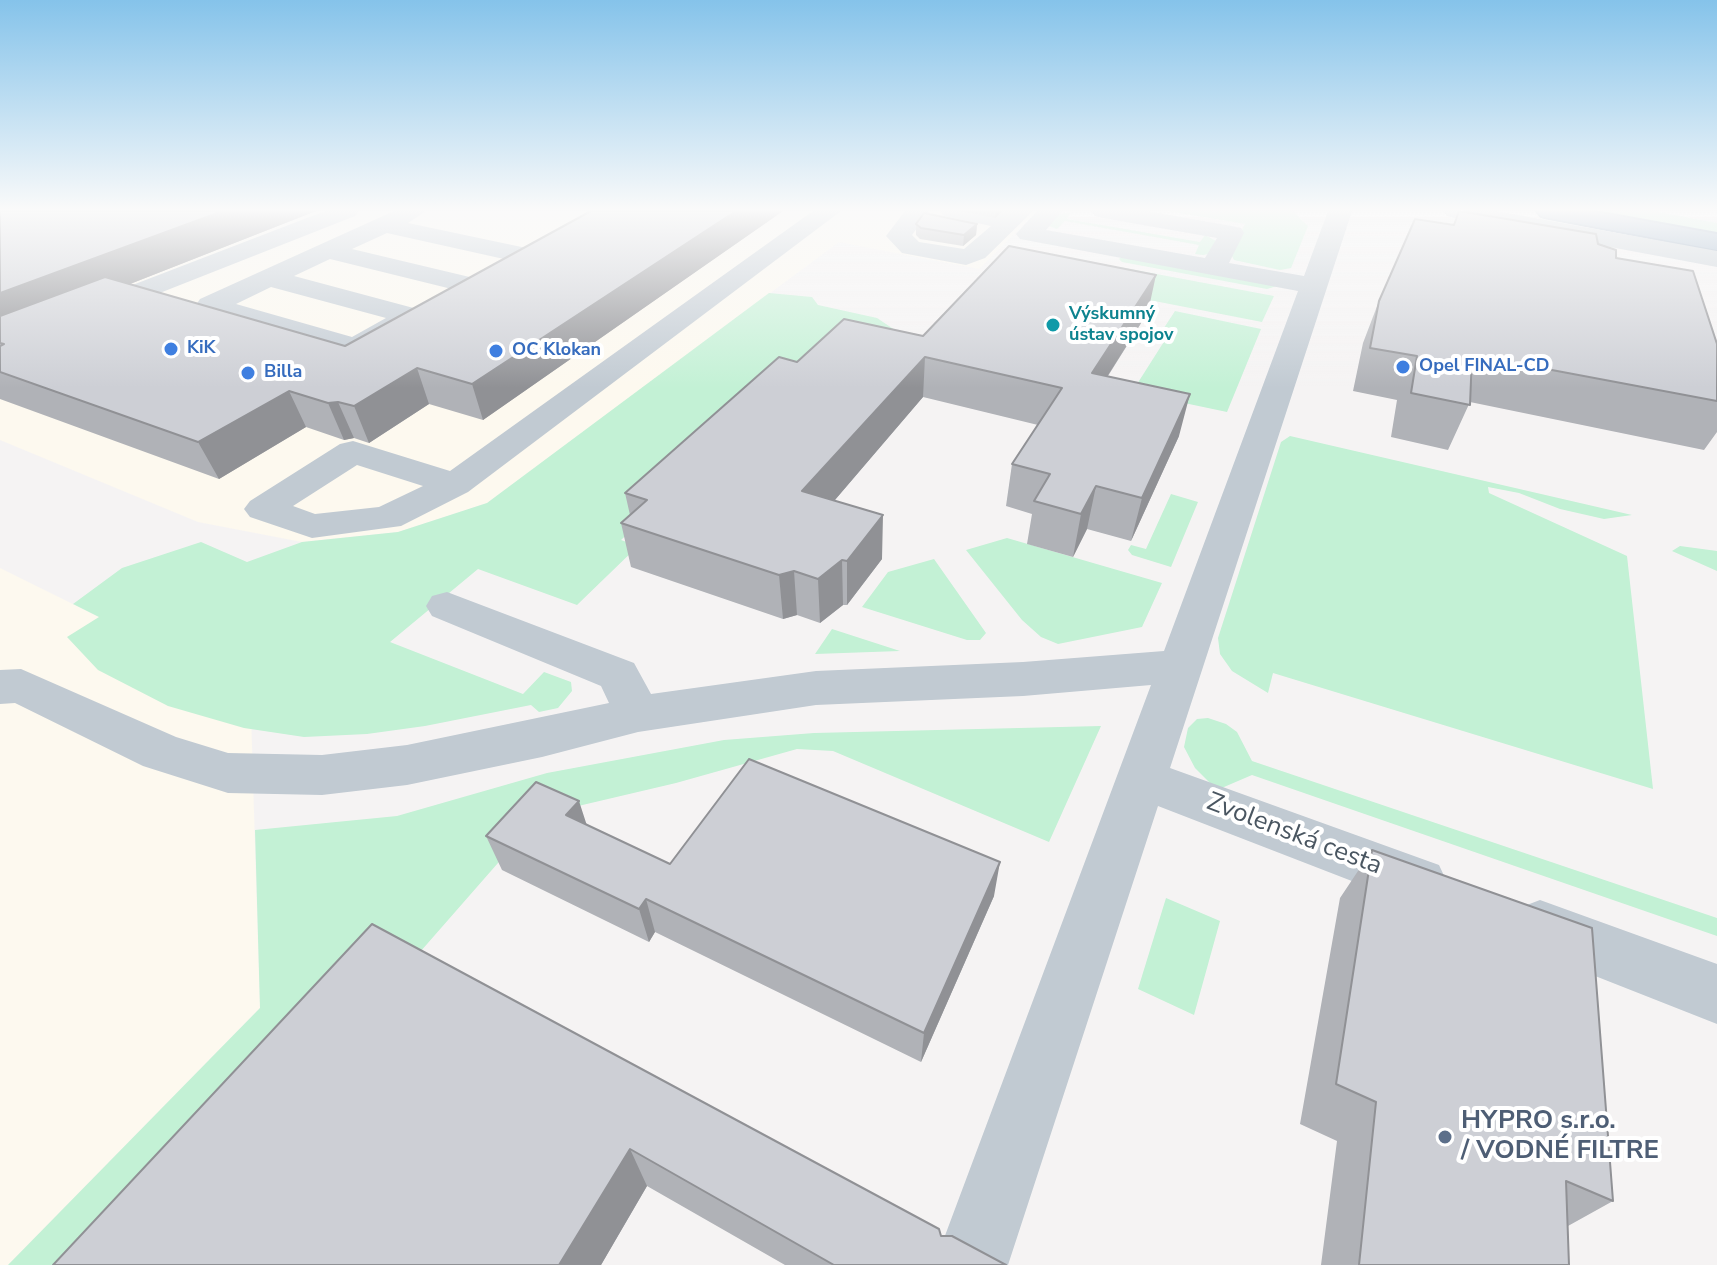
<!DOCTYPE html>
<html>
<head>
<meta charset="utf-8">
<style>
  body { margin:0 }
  canvas { display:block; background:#f5f3f3 }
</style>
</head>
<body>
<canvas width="1717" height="1265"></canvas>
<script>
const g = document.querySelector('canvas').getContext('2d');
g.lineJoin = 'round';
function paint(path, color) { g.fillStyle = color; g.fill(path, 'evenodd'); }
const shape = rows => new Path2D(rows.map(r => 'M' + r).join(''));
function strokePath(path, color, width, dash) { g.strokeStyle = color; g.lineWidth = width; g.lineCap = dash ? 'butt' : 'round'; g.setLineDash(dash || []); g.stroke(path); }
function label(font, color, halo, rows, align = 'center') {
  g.font = font + ' "Nunito Sans",sans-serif'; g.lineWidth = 8; g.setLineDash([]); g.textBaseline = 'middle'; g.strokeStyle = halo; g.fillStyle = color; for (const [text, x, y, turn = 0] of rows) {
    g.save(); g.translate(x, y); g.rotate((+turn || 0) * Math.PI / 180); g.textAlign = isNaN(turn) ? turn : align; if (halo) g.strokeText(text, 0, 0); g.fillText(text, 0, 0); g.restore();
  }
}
paint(shape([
  [0,211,1037,211,979,269,839,242,487,503,398,532,302,542,198,522,0,440],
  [0,568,99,617,250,681,260,1008,8,1265,0,1265]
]), '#fdf9ef');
paint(shape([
  [1168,211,1293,211,1308,226,1291,268,1280,270,1234,260,1230,252,1245,224],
  [1584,211,1653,211,1717,223,1717,236],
  [1071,212,1067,219,1200,242,1205,235,1218,242,1209,254,1203,255,1195,254,1199,245,1065,221,1057,229,1049,226,1058,214],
  [1122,256,1277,286,1267,289,1122,262,1119,259],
  [1119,267,1274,296,1262,322,1098,290,1112,268],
  [769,293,812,297,818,305,877,318,913,342,928,367,685,480,621,540,638,546,577,605,478,569,390,642,523,694,544,672,571,682,572,691,558,708,539,712,531,705,425,726,367,734,304,737,244,728,168,706,98,670,67,637,99,617,73,604,122,568,201,542,247,562,302,542,398,532,487,503],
  [1175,311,1261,329,1227,412,1132,392,1165,340,1158,337],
  [1290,436,1632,515,1604,519,1560,509,1519,493,1488,487,1489,493,1627,556,1653,789,1273,673,1268,693,1232,671,1220,654,1218,638,1281,442],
  [1171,494,1198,502,1171,567,1132,555,1128,550,1131,545,1146,549],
  [1007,538,1162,583,1142,627,1058,644,1041,637,1022,620,966,550],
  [1680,546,1717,551,1717,571,1672,551],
  [934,559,986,633,980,640,967,640,862,607,888,572],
  [832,629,900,651,815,654],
  [1208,718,1226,724,1237,732,1252,761,1717,918,1717,936,1252,775,1217,790,1195,768,1184,747,1188,728,1197,719],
  [1101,726,1049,842,833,751,797,749,676,783,540,815,146,1265,8,1265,260,1008,255,830,397,816,547,773,724,740,814,733],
  [1166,898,1220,921,1194,1015,1138,989]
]), '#c3f1d5');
const highway = shape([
  [1537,211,1590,211,1717,234,1717,250,1549,218,1541,216,1537,211]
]);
strokePath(highway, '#7690ad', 4);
paint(shape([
  [325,211,359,211,355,216,0,356,0,336,325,211],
  [394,211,426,211,408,223,531,249,535,255,531,261,522,263,387,233,352,249,478,279,482,285,478,291,468,293,330,259,294,276,421,310,425,316,409,329,355,356,200,311,196,305,200,299,394,211],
  [271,287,386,318,352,337,236,304,271,287],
  [813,211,841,211,468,492,401,526,312,538,250,517,244,509,250,501,340,444,353,441,450,471,813,211],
  [357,465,423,486,379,507,315,514,293,506,357,465],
  [905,211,929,211,912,235,919,242,964,249,991,226,944,216,940,211,1033,211,985,258,966,265,902,253,886,236,905,211],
  [1037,211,1062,211,1046,230,1205,258,1217,238,1103,218,1095,216,1091,211,1147,211,1232,226,1241,228,1244,233,1229,263,1304,276,1328,211,1352,211,1170,768,1439,865,1447,882,1439,899,1419,907,1158,806,1008,1265,934,1265,1151,685,1023,696,816,705,638,732,542,757,407,785,322,795,228,793,143,766,15,703,0,704,0,670,21,669,176,737,228,753,322,755,407,745,609,703,601,686,432,616,426,606,432,596,447,592,634,663,651,694,816,671,1023,662,1164,651,1298,291,1020,239,1016,234,1037,211],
  [1443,211,1496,211,1717,251,1717,267,1455,218,1447,216,1443,211],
  [1540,900,1717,964,1717,1024,1519,946,1511,927,1519,908,1540,900]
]), '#c1cad2');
paint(highway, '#8ba5c1');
paint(shape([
  [0,211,316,211,130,284,345,346,591,211,783,211,483,420,429,404,369,443,354,438,344,440,306,427,219,479,0,399],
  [959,211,1002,211,995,218],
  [1459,211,1598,244,1717,344,1717,432,1704,450,1470,402,1448,450,1391,437,1397,400,1353,391,1363,343,1379,301,1453,225],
  [916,224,977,224,976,235,963,246,920,239,916,235],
  [1148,312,1108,376,1179,436,1131,541,1087,529,1073,557,1027,544,1032,514,1006,506,1012,464,1038,425,923,397,834,501,882,559,847,605,843,605,820,623,797,615,783,619,631,567,621,523,630,515,625,493,797,362,923,336],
  [587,825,670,864,994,896,921,1062,655,932,649,942,502,870,486,836],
  [1372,850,1613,1201,1568,1226,1569,1265,1321,1265,1337,1141,1300,1124,1340,898],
  [372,924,941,1236,1006,1265,785,1265,647,1186,601,1265,53,1265]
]), '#b0b2b7');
paint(shape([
  [223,211,316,211,0,335,0,293],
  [736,211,783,211,483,420,472,384],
  [996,211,1002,211,995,218],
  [977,224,976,235,963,246,964,235],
  [1156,275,1148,312,1084,413,1092,373],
  [925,357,923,397,805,535,802,491],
  [417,368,429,404,369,443,354,406],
  [289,391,306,427,219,479,198,442],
  [1190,394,1179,436,1131,541,1142,498],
  [338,402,354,438,344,440,328,403],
  [1096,486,1087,529,1073,557,1081,514],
  [883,515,882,559,847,605,847,561],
  [842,560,843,605,820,623,818,579],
  [794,571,797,615,783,619,779,575],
  [579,801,590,835,566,815],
  [1000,862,994,896,921,1062,924,1033],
  [646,899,655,932,649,942,639,909],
  [630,1149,647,1186,601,1265,559,1265]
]), '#909195');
const building = shape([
  [0,211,223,211,0,293,0,211],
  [591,211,736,211,472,384,417,368,354,406,338,402,328,403,289,391,198,442,0,372,0,346,4,344,0,343,0,316,105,277,345,346,591,211],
  [1459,211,1596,234,1598,244,1616,250,1616,258,1693,271,1717,344,1717,401,1472,355,1470,405,1411,393,1417,356,1370,348,1379,301,1415,219,1454,225,1459,211],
  [924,213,977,224,964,235,921,228,916,224,924,213],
  [1009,246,1156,275,1092,373,1190,394,1142,498,1096,486,1081,514,1034,501,1050,474,1012,464,1062,388,925,357,802,491,883,515,847,561,842,560,818,579,794,571,779,575,621,523,647,500,625,493,779,357,797,362,844,319,923,336,1009,246],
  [749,759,1000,862,924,1033,646,899,639,909,486,836,536,782,579,801,566,815,670,864,749,759],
  [1372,850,1592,928,1613,1201,1566,1181,1569,1265,1359,1265,1376,1102,1336,1084,1372,850],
  [372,924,939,1229,941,1236,952,1236,1006,1265,834,1265,630,1149,559,1265,53,1265,372,924]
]);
paint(building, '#cdcfd5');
strokePath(building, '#909195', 2);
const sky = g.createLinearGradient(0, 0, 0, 388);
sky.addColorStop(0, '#85c3ea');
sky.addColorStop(0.54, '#fafafa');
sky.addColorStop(1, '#fafafa00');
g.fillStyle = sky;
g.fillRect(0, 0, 1717, 388);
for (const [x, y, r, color] of [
  [1053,325,8,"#0f9aa8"],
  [171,349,8,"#3f7fe0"],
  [496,351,8,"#3f7fe0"],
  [1403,367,8,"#3f7fe0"],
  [248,373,8,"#3f7fe0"],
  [1445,1137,8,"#5c6f8a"]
]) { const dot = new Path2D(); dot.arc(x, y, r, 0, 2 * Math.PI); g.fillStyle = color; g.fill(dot); strokePath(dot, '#fff', 3); }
label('bold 18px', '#0d838f', '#fff', [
  ["Výskumný",1069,315],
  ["ústav spojov",1069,336]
], 'left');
label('bold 18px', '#366cbe', '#fff', [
  ["KiK",187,349],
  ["OC Klokan",512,351],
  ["Opel FINAL-CD",1419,367],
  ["Billa",264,373]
], 'left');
label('26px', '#4a5661', '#fff', [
  ["Zvolenská cesta",1294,835,21]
]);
label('bold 26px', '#4e5e75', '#fff', [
  ["HYPRO s.r.o.",1461,1122],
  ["/ VODNÉ FILTRE",1461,1152]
], 'left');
</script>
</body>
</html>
